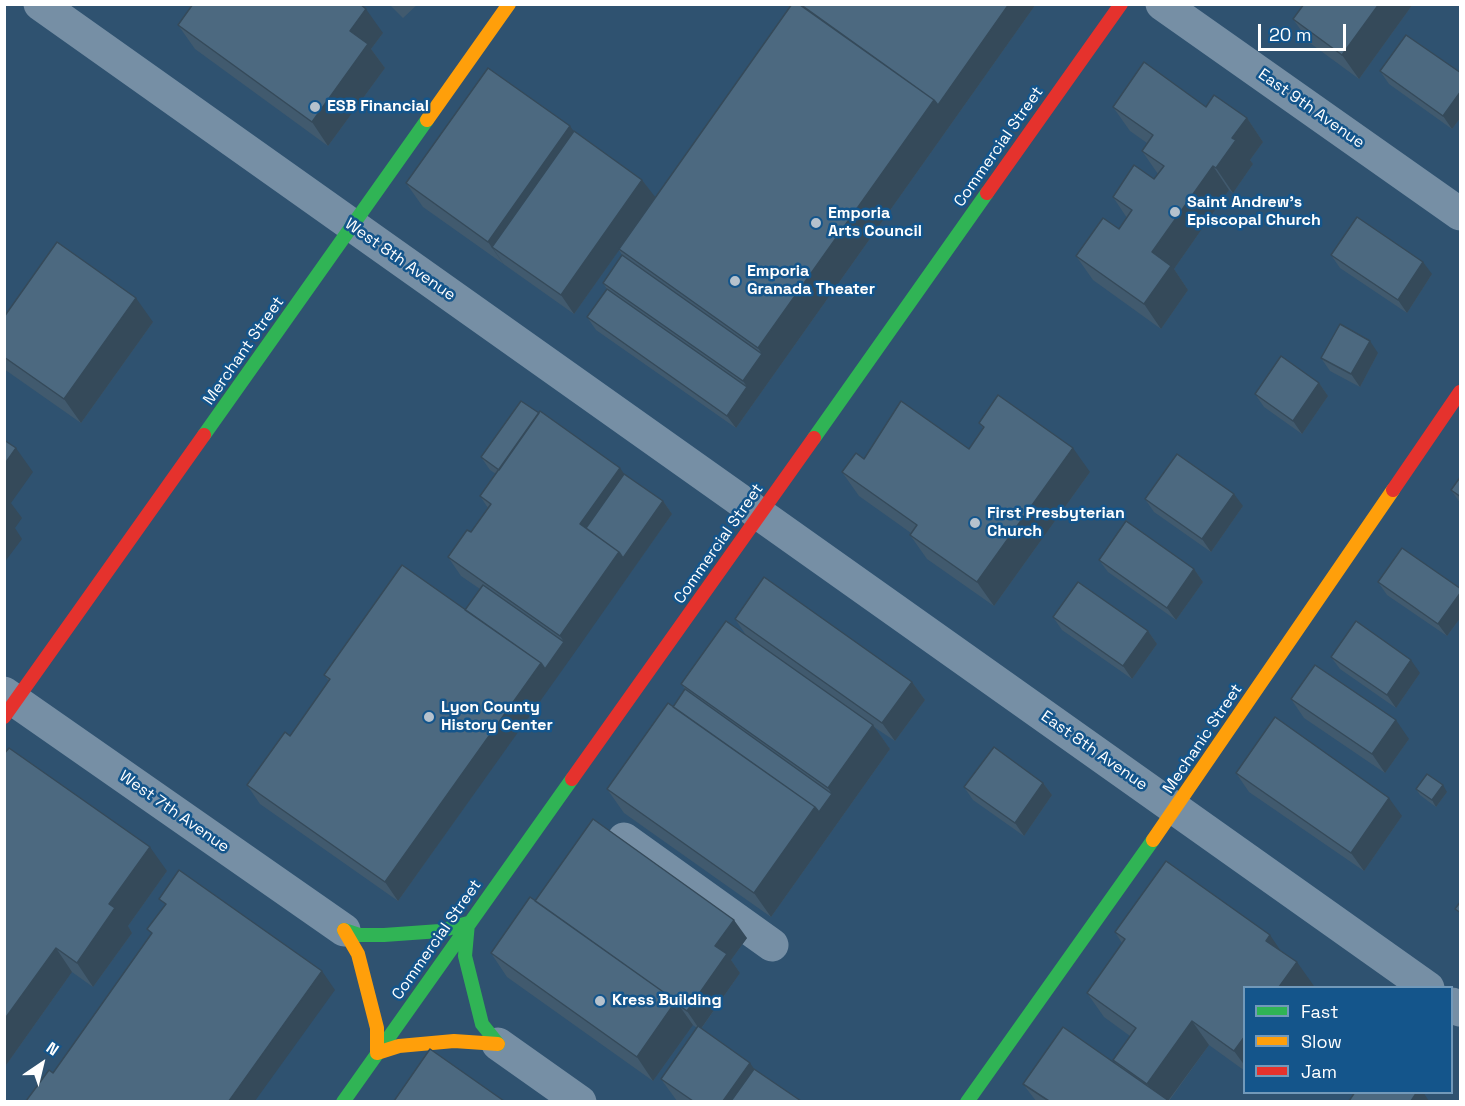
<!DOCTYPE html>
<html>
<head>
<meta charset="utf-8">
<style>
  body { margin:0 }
  #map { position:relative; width:1465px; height:1106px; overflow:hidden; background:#2f5270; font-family:"Space Grotesk",sans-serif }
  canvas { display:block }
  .frame { position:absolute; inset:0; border:6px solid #fff; pointer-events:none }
  .legend { position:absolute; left:1243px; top:986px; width:210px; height:108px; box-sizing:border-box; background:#14558b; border:2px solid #7299b9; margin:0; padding:8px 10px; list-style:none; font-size:18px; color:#fff }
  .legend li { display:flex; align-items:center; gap:12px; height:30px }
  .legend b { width:30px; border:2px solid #7299b9 }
  .north { position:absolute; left:12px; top:1034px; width:60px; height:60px; -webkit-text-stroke:4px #14558b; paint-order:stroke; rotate:35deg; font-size:16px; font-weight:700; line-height:24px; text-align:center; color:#fff }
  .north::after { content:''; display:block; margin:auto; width:21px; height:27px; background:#fff; clip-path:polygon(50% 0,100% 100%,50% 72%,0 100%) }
  .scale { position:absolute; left:1258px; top:24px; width:88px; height:27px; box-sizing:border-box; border:3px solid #fff; border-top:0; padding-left:8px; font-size:18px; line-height:21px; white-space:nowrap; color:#fff; -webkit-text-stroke:4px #14558b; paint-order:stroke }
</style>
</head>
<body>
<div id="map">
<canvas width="1465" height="1106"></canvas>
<div class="frame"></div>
<ul class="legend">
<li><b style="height:8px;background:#30b455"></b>Fast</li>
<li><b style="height:8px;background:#ff9f0a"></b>Slow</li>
<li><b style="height:8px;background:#e5322d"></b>Jam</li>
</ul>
<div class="north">N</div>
<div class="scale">20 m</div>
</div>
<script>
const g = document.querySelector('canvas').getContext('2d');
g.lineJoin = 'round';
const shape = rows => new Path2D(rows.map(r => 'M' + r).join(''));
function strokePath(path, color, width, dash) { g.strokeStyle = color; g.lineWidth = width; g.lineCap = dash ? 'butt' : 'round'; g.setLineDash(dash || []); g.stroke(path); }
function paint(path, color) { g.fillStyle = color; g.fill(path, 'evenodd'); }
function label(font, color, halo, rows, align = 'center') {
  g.font = font + ' "Space Grotesk",sans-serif'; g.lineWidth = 5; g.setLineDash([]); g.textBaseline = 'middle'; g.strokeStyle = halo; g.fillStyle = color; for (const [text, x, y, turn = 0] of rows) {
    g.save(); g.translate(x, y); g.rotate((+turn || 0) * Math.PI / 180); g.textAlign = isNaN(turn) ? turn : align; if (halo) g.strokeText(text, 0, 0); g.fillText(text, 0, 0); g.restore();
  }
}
strokePath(shape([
  [40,4,1428,988],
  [1162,4,1460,214],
  [4,693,344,930],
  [624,839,772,945],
  [1452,1004,1460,1010],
  [498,1044,580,1102]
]), '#768fa5', 33);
strokePath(shape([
  [204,435,427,120],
  [814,438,987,193],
  [344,930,359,935,384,935,440,931,468,923,465,956,482,1024,498,1044],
  [343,1102,572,779],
  [967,1102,1153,840]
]), '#30b455', 14);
strokePath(shape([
  [427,120,509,4],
  [1153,840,1393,490],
  [344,930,358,954,377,1028,377,1053,399,1046,454,1041,498,1044]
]), '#ff9f0a', 14);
strokePath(shape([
  [987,193,1121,4],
  [1393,490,1460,392],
  [4,717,204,435],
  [572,779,814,438]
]), '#e5322d', 14);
paint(shape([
  [389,4,418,4,403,18],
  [792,4,1036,4,736,428,596,330,587,317,607,289,603,283,622,255,619,250,574,314,423,207,406,183,574,131,642,180,655,198],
  [1304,4,1413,4,1359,79,1310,43,1293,19],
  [178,25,383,33,371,49,385,68,328,146,195,49],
  [1380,71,1461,73,1461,117,1452,129,1389,84],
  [1113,107,1206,107,1247,118,1263,142,1250,160,1253,164,1233,193,1229,190,1174,269,1188,290,1161,329,1093,280,1076,256,1119,229,1127,218,1113,197,1154,179,1158,174,1142,151,1147,143,1130,131],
  [1331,255,1432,274,1407,313,1340,268],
  [4,317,153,322,81,423,4,369],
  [1378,353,1360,387,1330,371,1321,358],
  [1319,383,1328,396,1302,434,1264,407,1255,394],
  [979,423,1090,472,994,606,927,559,910,535,911,533,859,496,842,472,864,459,969,449,983,428],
  [481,457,624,474,663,501,672,514,398,901,260,804,247,785,290,736,329,681,324,675,465,610,480,589,461,576,448,557,471,532,488,508,480,496,496,474,490,470],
  [1461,476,1461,504,1451,490],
  [1145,499,1243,506,1211,552,1154,512],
  [1099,560,1194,569,1203,582,1176,620,1108,572],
  [1378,582,1461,589,1461,617,1447,636,1387,595],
  [1053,617,1148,631,1157,644,1132,679,1062,630],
  [735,619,912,682,925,700,895,741,874,727,890,749,771,917,624,813,607,789,673,707,685,689,681,684,746,635],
  [1331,657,1420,673,1396,708,1340,669],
  [1291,699,1409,739,1385,773,1304,718],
  [4,754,167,871,128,926,132,933,93,987,72,972,4,1068],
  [1236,773,1402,816,1364,871,1249,792],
  [1043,783,1052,795,1024,836,973,800,964,787],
  [1416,789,1447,792,1436,807,1420,795],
  [535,901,747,938,731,960,740,973,701,1029,754,1069,801,1101,677,1101,661,1079,697,1028,693,1025,653,1081,507,977,491,953],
  [1115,932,1281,951,1314,986,1245,987,1245,1071,1209,1045,1169,1101,1036,1101,1023,1084,1116,1064,1113,1060,1130,1036,1104,1017,1087,993,1122,943]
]), '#415a6e');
paint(shape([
  [1009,4,1036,4,736,428,727,416,747,387,743,381,762,354,758,348,934,100],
  [1379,4,1413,4,1359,79,1342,55],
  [366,9,383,33,371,49,385,68,328,146,312,122,350,31],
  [1461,91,1461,117,1452,129,1443,116],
  [1247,118,1263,142,1250,160,1253,164,1233,193,1216,168,1232,138],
  [570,126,587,150,492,247,505,266,488,242],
  [1213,166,1229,190,1174,269,1188,290,1161,329,1144,304,1152,252],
  [642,180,656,198,574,314,561,295],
  [1423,262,1432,274,1407,313,1398,300],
  [136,298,153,322,81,423,64,399],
  [1370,341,1378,353,1360,387,1351,374],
  [1319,383,1328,396,1302,434,1293,421],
  [16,448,33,472,11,503,22,518,15,528,22,539,4,563,4,465],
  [1073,448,1090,472,994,606,977,582],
  [620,468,633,486,596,539,580,524],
  [1234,494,1243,506,1211,552,1202,539],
  [663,501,672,514,573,655,560,636,619,552],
  [1194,569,1203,582,1176,620,1167,608],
  [1461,592,1461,617,1447,636,1438,624],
  [1148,631,1157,644,1132,679,1123,666],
  [564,642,573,655,398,901,385,882,541,663],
  [1411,660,1420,673,1396,708,1387,695],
  [912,682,925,700,895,741,882,723],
  [1396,720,1409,739,1385,773,1372,754],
  [873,725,890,749,771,917,754,893,815,807,832,794,828,788],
  [1043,783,1052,795,1024,836,1015,823],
  [1443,785,1447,792,1436,807,1432,800],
  [1389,798,1402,816,1364,871,1351,853],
  [150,847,167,871,128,926,132,933,93,987,77,963,109,904],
  [734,920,747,938,731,960,740,973,700,1030,687,1011,715,946],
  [1270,935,1287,960,1266,941],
  [56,948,72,972,4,1068,4,1020],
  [1297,962,1314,986,1313,987,1279,987],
  [322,971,335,990,255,1101,229,1101],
  [676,1001,693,1025,653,1081,637,1057],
  [1192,1021,1209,1045,1168,1101,1160,1101,1147,1084],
  [1245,1036,1245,1066,1234,1051],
  [750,1063,767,1087,757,1101,723,1101],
  [1417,1092,1423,1092,1429,1101,1411,1101]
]), '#354a5a');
const building = shape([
  [193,4,360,4,366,9,350,31,368,44,312,122,178,25,193,4],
  [792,4,800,4,934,100,758,348,619,249,792,4],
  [1009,4,938,105,934,100,800,5,1009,4],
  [1304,4,1379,4,1342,55,1293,19,1304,4],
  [1406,35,1461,73,1461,91,1443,116,1380,71,1406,35],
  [1144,62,1206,107,1214,95,1247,118,1232,138,1236,140,1216,168,1213,166,1152,252,1171,266,1144,304,1076,256,1103,218,1119,229,1132,210,1113,197,1134,165,1154,179,1164,166,1142,151,1153,135,1113,107,1144,62],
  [488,68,570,126,488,242,406,183,488,68],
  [574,131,642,180,561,295,492,247,574,131],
  [1357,217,1423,262,1398,300,1331,255,1357,217],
  [57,242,136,298,64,399,4,357,4,317,57,242],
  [622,255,762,354,743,381,603,283,622,255],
  [607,289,747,387,727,416,587,317,607,289],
  [1340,324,1370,341,1351,374,1321,358,1340,324],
  [1281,356,1319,383,1293,421,1255,394,1281,356],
  [998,395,1073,448,977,582,910,535,917,525,842,472,856,453,864,459,901,401,969,449,984,427,979,423,998,395],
  [521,401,539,413,499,470,481,457,521,401],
  [540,411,620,468,580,524,619,552,560,636,448,557,467,530,471,532,491,504,480,496,540,411],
  [4,440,16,448,4,465,4,440],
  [1177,454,1234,494,1202,539,1145,499,1177,454],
  [624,474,663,501,623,558,619,552,586,528,624,474],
  [1461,476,1461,497,1451,490,1461,476],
  [1126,521,1194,569,1167,608,1099,560,1126,521],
  [1402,548,1461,589,1461,592,1438,624,1378,582,1402,548],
  [402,565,541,663,385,882,247,785,285,732,290,736,330,679,324,675,402,565],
  [764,577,912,682,882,723,735,619,764,577],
  [1078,582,1148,631,1123,666,1053,617,1078,582],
  [483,585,564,642,545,669,541,663,465,610,483,585],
  [726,621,873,725,828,788,681,684,726,621],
  [1356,621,1411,660,1387,695,1331,657,1356,621],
  [1315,665,1396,720,1372,754,1291,699,1315,665],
  [685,689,832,794,819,812,815,807,673,707,685,689],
  [668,703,815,807,754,893,607,789,668,703],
  [1275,717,1389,798,1351,853,1236,773,1275,717],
  [994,747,1043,783,1015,823,964,787,994,747],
  [9,748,150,847,109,904,115,908,77,963,56,948,4,1020,4,754,9,748],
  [1427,774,1443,785,1432,800,1416,789,1427,774],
  [593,819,734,920,715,946,727,954,687,1011,680,1006,676,1001,535,901,593,819],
  [1166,861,1270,935,1266,941,1297,962,1279,987,1245,987,1245,1036,1234,1051,1192,1021,1147,1084,1113,1060,1136,1028,1087,993,1125,939,1115,932,1166,861],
  [179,870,322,971,229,1101,26,1101,49,1070,53,1073,152,933,147,929,166,904,159,899,179,870],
  [530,897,676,1001,637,1057,491,953,530,897],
  [1461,901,1461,913,1455,909,1461,901],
  [698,1026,750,1063,723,1101,693,1101,661,1079,698,1026],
  [1063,1027,1169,1101,1049,1101,1023,1084,1063,1027],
  [430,1049,504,1101,394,1101,430,1049],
  [754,1069,801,1101,731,1101,754,1069],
  [1355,1092,1417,1092,1411,1101,1349,1101,1355,1092]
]);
paint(building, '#4c6980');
strokePath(building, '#354a5a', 1.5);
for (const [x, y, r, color] of [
  [315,107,6,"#b6c2cd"],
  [1175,212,6,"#b6c2cd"],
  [816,223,6,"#b6c2cd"],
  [735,281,6,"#b6c2cd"],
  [975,523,6,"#b6c2cd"],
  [429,717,6,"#b6c2cd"],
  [600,1001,6,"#b6c2cd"]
]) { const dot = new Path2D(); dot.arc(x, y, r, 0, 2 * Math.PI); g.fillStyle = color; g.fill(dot); strokePath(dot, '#14558b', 2); }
label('bold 16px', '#fff', '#14558b', [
  ["ESB Financial",327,107],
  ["Saint Andrew's",1187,203],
  ["Episcopal Church",1187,221],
  ["Emporia",828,214],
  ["Arts Council",828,232],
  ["Emporia",747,272],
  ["Granada Theater",747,290],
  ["First Presbyterian",987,514],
  ["Church",987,532],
  ["Lyon County",441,708],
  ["History Center",441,726],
  ["Kress Building",612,1001]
], 'left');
label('16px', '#fff', '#14558b', [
  ["East 9th Avenue",1311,109,35],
  ["Commercial Street",999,147,-55],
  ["West 8th Avenue",400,260,35],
  ["Merchant Street",244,351,-55],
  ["Commercial Street",719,544,-55],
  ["Mechanic Street",1203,739,-56],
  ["East 8th Avenue",1094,751,35],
  ["West 7th Avenue",174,812,35],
  ["Commercial Street",437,940,-55]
]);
</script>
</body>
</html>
